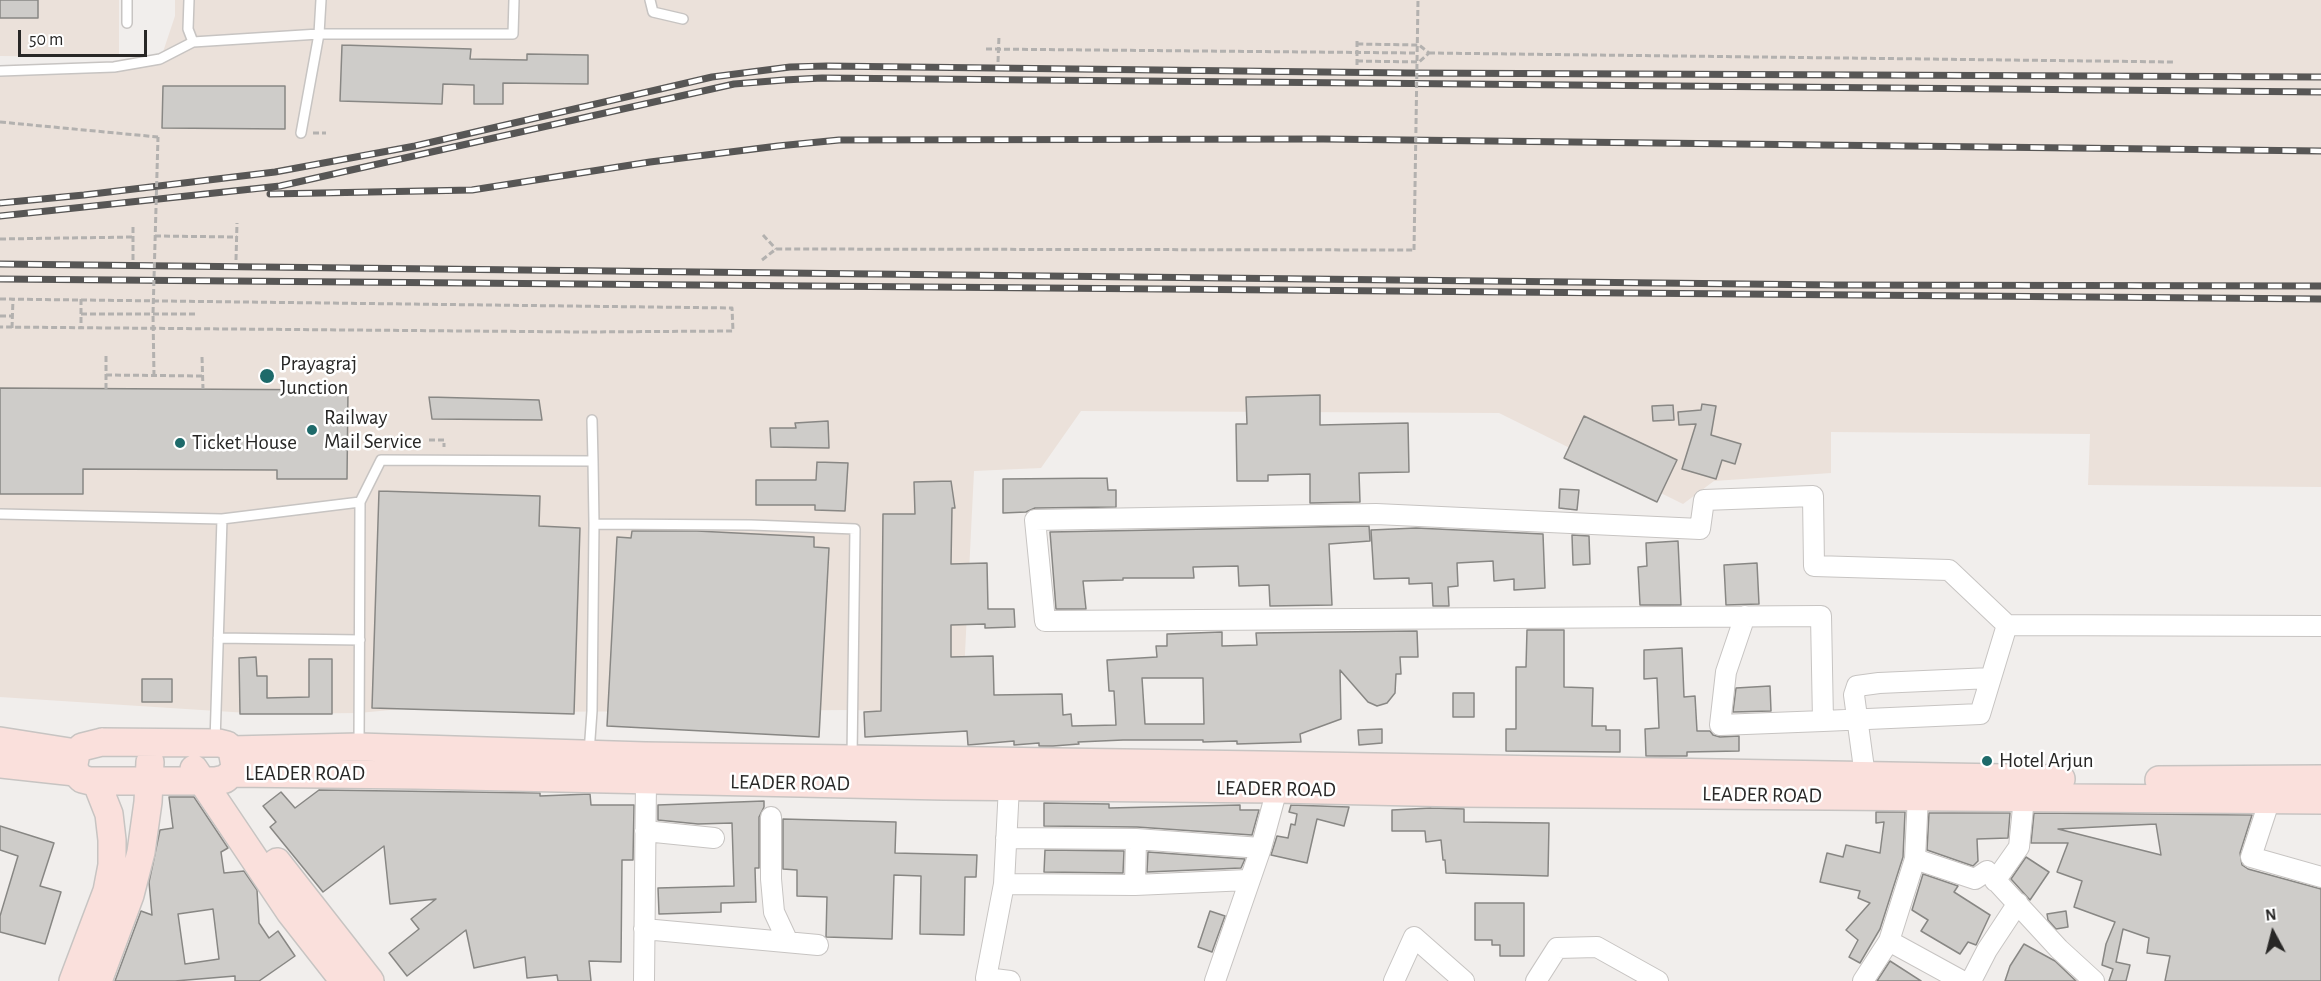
<!DOCTYPE html>
<html>
<head>
<meta charset="utf-8">
<style>
  body { margin:0 }
  #map { position:relative; width:2321px; height:981px; overflow:hidden; background:#f1eeec; font-family:"Alegreya Sans",sans-serif }
  canvas { display:block }
  .north { position:absolute; left:2243px; top:903px; width:60px; height:60px; -webkit-text-stroke:4px #fff; paint-order:stroke; rotate:353deg; font-size:16px; font-weight:700; line-height:24px; text-align:center; color:#282726 }
  .north::after { content:''; display:block; margin:auto; width:21px; height:27px; background:#282726; clip-path:polygon(50% 0,100% 100%,50% 72%,0 100%) }
  .scale { position:absolute; left:18px; top:30px; width:129px; height:27px; box-sizing:border-box; border:3px solid #282726; border-top:0; padding-left:8px; font-size:18px; line-height:21px; white-space:nowrap; color:#282726; -webkit-text-stroke:4px #fff; paint-order:stroke }
</style>
</head>
<body>
<div id="map">
<canvas width="2321" height="981"></canvas>
<div class="north">N</div>
<div class="scale">50 m</div>
</div>
<script>
const g = document.querySelector('canvas').getContext('2d');
g.lineJoin = 'round';
function paint(path, color) { g.fillStyle = color; g.fill(path, 'evenodd'); }
const shape = rows => new Path2D(rows.map(r => 'M' + r).join(''));
function strokePath(path, color, width, dash) { g.strokeStyle = color; g.lineWidth = width; g.lineCap = dash ? 'butt' : 'round'; g.setLineDash(dash || []); g.stroke(path); }
function label(font, color, halo, rows, align = 'center') {
  g.font = font + ' "Alegreya Sans",sans-serif'; g.lineWidth = 5; g.setLineDash([]); g.textBaseline = 'middle'; g.strokeStyle = halo; g.fillStyle = color; for (const [text, x, y, turn = 0] of rows) {
    g.save(); g.translate(x, y); g.rotate((+turn || 0) * Math.PI / 180); g.textAlign = isNaN(turn) ? turn : align; if (halo) g.strokeText(text, 0, 0); g.fillText(text, 0, 0); g.restore();
  }
}
paint(shape([
  [0,0,119,0,119,57,0,56],
  [175,0,2321,0,2321,487,2088,485,2090,434,1831,432,1831,473,1714,481,1683,504,1499,413,1081,411,1041,468,974,471,962,714,852,710,520,712,400,709,359,713,263,714,0,697,0,65,159,64,175,16]
]), '#ebe1da');
const building = shape([
  [0,0,38,0,38,18,0,18,0,0],
  [342,45,471,49,470,59,527,60,527,54,588,55,588,84,503,83,503,104,474,104,474,85,443,84,442,104,340,101,342,45],
  [163,86,285,86,285,129,162,128,163,86],
  [0,388,348,390,347,479,277,479,277,470,83,469,83,494,0,494,0,388],
  [1320,395,1320,425,1408,423,1409,472,1359,473,1360,502,1310,503,1310,474,1268,475,1268,481,1237,481,1236,424,1247,424,1246,397,1320,395],
  [429,397,539,400,542,420,432,419,429,397],
  [1702,404,1716,406,1711,435,1741,444,1735,464,1722,460,1716,479,1682,469,1696,424,1679,425,1678,412,1701,410,1702,404],
  [1673,405,1674,420,1653,421,1652,406,1673,405],
  [1584,416,1677,460,1657,502,1564,458,1584,416],
  [828,421,829,448,771,447,770,428,796,428,795,423,828,421],
  [817,462,848,463,845,511,815,510,815,505,756,505,756,480,816,480,817,462],
  [1107,478,1108,490,1116,490,1116,507,1035,508,1026,512,1003,513,1003,479,1107,478],
  [951,481,955,508,952,508,951,564,987,563,988,609,1014,609,1015,627,985,628,985,624,951,625,951,657,993,656,994,695,1062,694,1063,715,1071,714,1072,726,1116,725,1114,691,1109,691,1107,660,1157,657,1156,646,1167,646,1167,634,1222,632,1222,646,1257,645,1256,633,1417,631,1418,657,1400,657,1401,674,1396,674,1395,693,1387,703,1377,706,1368,702,1340,670,1341,719,1300,734,1301,742,1237,744,1237,741,1203,742,1203,740,1123,740,1078,742,1079,744,1053,746,1039,746,1039,743,1014,745,1014,741,968,745,967,731,865,737,864,712,881,711,883,514,915,514,914,482,951,481],
  [1142,678,1203,678,1204,724,1145,724,1142,678],
  [1560,489,1579,490,1577,510,1559,508,1560,489],
  [379,491,540,496,539,526,580,528,574,714,372,708,379,491],
  [1369,526,1370,541,1329,544,1332,605,1270,606,1269,585,1239,586,1238,566,1193,567,1194,578,1123,578,1123,580,1083,581,1086,609,1056,609,1050,532,1369,526],
  [1416,528,1543,534,1545,588,1514,590,1514,579,1494,581,1493,561,1457,563,1458,586,1448,587,1449,606,1433,606,1432,583,1409,584,1409,578,1374,579,1371,530,1416,528],
  [632,531,697,531,814,537,814,547,829,548,819,737,607,726,617,537,631,538,632,531],
  [1572,535,1589,536,1590,564,1573,565,1572,535],
  [1678,541,1681,605,1640,605,1638,567,1647,566,1646,543,1678,541],
  [1757,563,1759,604,1726,605,1724,565,1757,563],
  [1527,630,1564,630,1564,687,1593,688,1592,726,1606,726,1606,730,1620,730,1620,752,1506,751,1506,729,1516,729,1516,667,1526,667,1527,630],
  [1682,648,1684,697,1695,696,1697,731,1710,731,1713,735,1720,737,1739,736,1739,751,1687,752,1687,756,1646,756,1645,729,1659,728,1657,678,1644,679,1644,650,1682,648],
  [256,657,257,676,267,676,267,698,309,697,309,659,332,659,332,714,240,714,239,658,256,657],
  [142,679,172,679,172,702,142,702,142,679],
  [1770,686,1771,711,1733,712,1736,688,1770,686],
  [1453,693,1474,693,1474,717,1453,717,1453,693],
  [1382,729,1382,743,1359,745,1358,730,1382,729],
  [319,790,540,793,540,796,590,794,591,805,634,805,633,860,622,860,621,962,589,961,591,981,558,981,557,975,527,978,525,957,474,968,466,930,407,976,389,953,419,929,411,919,436,899,390,904,384,846,323,892,270,827,276,822,263,806,281,792,295,808,319,790],
  [169,797,194,797,228,848,221,852,224,873,244,871,257,890,259,923,269,938,278,931,295,956,259,981,235,981,235,976,175,981,115,981,141,911,152,915,149,882,160,830,173,828,169,797],
  [213,909,219,959,185,964,178,914,213,909],
  [764,801,764,807,759,817,759,868,755,868,756,902,721,903,721,912,659,914,658,888,734,886,732,823,698,824,658,820,658,805,764,801],
  [1044,803,1109,804,1109,808,1240,805,1240,810,1259,810,1252,835,1137,827,1044,826,1044,803],
  [1291,805,1349,807,1344,826,1317,819,1307,863,1271,855,1277,836,1288,838,1291,824,1295,825,1297,814,1289,812,1291,805],
  [1431,808,1464,809,1464,822,1549,823,1548,876,1446,873,1445,860,1443,860,1441,840,1426,842,1425,831,1392,831,1392,810,1431,808],
  [1876,812,1905,812,1903,857,1880,929,1860,963,1849,957,1858,940,1846,930,1870,903,1858,898,1860,891,1820,882,1827,853,1843,857,1846,845,1880,853,1884,822,1876,823,1876,812],
  [1929,813,2010,813,2008,838,1977,839,1978,861,1973,866,1927,850,1929,813],
  [2034,813,2252,815,2240,853,2242,865,2248,869,2321,889,2321,981,2165,981,2170,956,2147,953,2149,938,2123,929,2116,962,2130,965,2126,981,2109,981,2113,969,2102,965,2106,944,2115,922,2074,907,2082,881,2057,872,2068,843,2031,843,2034,813],
  [2156,824,2161,855,2058,829,2156,824],
  [783,819,896,822,895,853,977,855,976,877,965,877,964,935,920,934,921,876,894,875,892,939,826,937,827,897,797,896,797,870,783,869,783,819],
  [0,826,54,843,40,886,61,892,45,944,0,932,0,916,18,856,0,850,0,826],
  [1045,850,1124,851,1123,873,1044,872,1045,850],
  [1148,852,1245,859,1241,868,1147,872,1148,852],
  [2026,857,2049,872,2030,900,2011,879,2026,857],
  [1923,874,1958,886,1954,892,1990,915,1976,945,1968,942,1960,954,1921,931,1928,920,1912,910,1923,874],
  [1475,903,1524,903,1524,956,1500,956,1500,945,1492,945,1492,940,1475,940,1475,903],
  [1210,911,1225,916,1212,952,1198,947,1210,911],
  [2066,911,2068,927,2056,929,2048,920,2047,914,2066,911],
  [2024,944,2055,961,2076,981,2005,981,2010,966,2024,944],
  [1890,961,1921,981,1877,981,1890,961]
]);
paint(building, '#ceccc9');
strokePath(building, '#888784', 1.5);
const lane = shape([
  [189,0,188,29,193,42],
  [650,0,653,12,683,19],
  [127,23,127,0],
  [0,71,114,67,160,59,193,42,319,34,513,34,514,0],
  [301,133,319,34,321,0],
  [593,461,594,524],
  [0,514,222,519,360,502],
  [218,638,360,640],
  [215,742,222,519],
  [359,745,360,502,381,460,593,461,592,420],
  [589,753,592,711,594,524,751,525,855,529,852,757]
]);
const street = shape([
  [1745,616,1726,672,1720,725,1823,721],
  [2007,625,1980,714,1823,721,1821,616,1045,621,1035,520,1376,514,1700,529,1704,500,1813,496,1814,566,1949,570,2007,625,2321,626],
  [1865,776,1854,695,1857,686,1879,683,1991,678],
  [1009,786,1004,884,986,978,1010,981],
  [2270,799,2251,857,2321,877],
  [771,817,771,879,774,912,788,942],
  [645,831,714,838],
  [1006,838,1136,839,1261,848],
  [1915,859,1975,879,1987,871,2059,949,2094,981],
  [1995,881,2019,847,2024,798],
  [1004,884,1135,885,1248,880],
  [1135,885,1136,839],
  [644,929,818,945],
  [1889,941,1962,981],
  [644,981,646,780],
  [1215,981,1261,848,1277,789],
  [1394,981,1414,937,1464,981],
  [1536,981,1557,948,1597,947,1658,981],
  [1863,981,1889,941,1915,859,1918,795],
  [1971,981,1987,950,2018,903]
]);
const secondary = shape([
  [0,741,76,753],
  [102,742,219,743,227,745,232,750,235,766,232,773,225,779,216,781,90,781,82,779,75,772,74,764,76,753,82,747,102,742],
  [232,750,359,747,645,756,1260,765,2061,779],
  [0,764,75,772],
  [194,769,290,912,344,981],
  [232,773,415,775,944,786,1277,789,1459,793,2321,800],
  [2159,780,2321,779],
  [277,862,370,981],
  [73,981,107,891,112,865,112,840,109,814,96,781],
  [98,981,130,895,141,852,148,802,150,762]
]);
strokePath(lane, '#c7c4c2', 12);
strokePath(street, '#c7c4c2', 22);
strokePath(secondary, '#c7c4c2', 30);
strokePath(shape([
  [986,49,1417,53],
  [1429,53,2174,62],
  [1357,61,1419,62,1429,53,1419,45,1357,44],
  [998,62,999,36],
  [1357,65,1357,40],
  [0,122,158,137],
  [313,133,326,133],
  [133,227,133,260],
  [763,235,776,249],
  [155,236,237,237],
  [0,239,133,237],
  [236,260,237,223],
  [762,260,776,249,1414,250],
  [0,299,732,308,733,331,583,332,0,327],
  [81,299,81,328],
  [81,314,195,314],
  [0,316,12,316],
  [12,328,13,299],
  [202,357,203,389],
  [106,375,203,376],
  [106,389,106,356],
  [429,440,444,440,444,447]
]), '#b3b1af', 3, [6, 3]);
strokePath(lane, '#fff', 9);
strokePath(street, '#fff', 20);
strokePath(secondary, '#fae0dc', 27);
const rail = shape([
  [270,194,472,190,650,162,778,146,839,140,1323,139,2321,151],
  [0,203,84,195,275,172,415,146,712,77,790,67,827,66,1407,73,2321,77],
  [0,216,280,186,734,84,784,80,822,78,2321,92],
  [0,264,1833,285,2321,286],
  [0,279,2321,299]
]);
strokePath(rail, '#575655', 7);
strokePath(rail, '#fff', 4.5, [14]);
strokePath(shape([
  [1414,250,1418,0],
  [154,376,153,314,158,137]
]), '#b3b1af', 3, [6, 3]);
for (const [x, y, r, color] of [
  [267,376,8,"#1e6a6a"],
  [312,430,6,"#1e6a6a"],
  [180,443,6,"#1e6a6a"],
  [1987,761,6,"#1e6a6a"]
]) { const dot = new Path2D(); dot.arc(x, y, r, 0, 2 * Math.PI); g.fillStyle = color; g.fill(dot); strokePath(dot, '#fff', 2); }
label('21px', '#282726', '#fff', [
  ["Prayagraj",280,364],
  ["Junction",280,388],
  ["Railway",324,418],
  ["Mail Service",324,442],
  ["Ticket House",192,443],
  ["Hotel Arjun",1999,761]
], 'left');
label('21px', '#282726', '#fff', [
  ["LEADER ROAD",305,774],
  ["LEADER ROAD",790,783,1],
  ["LEADER ROAD",1276,789,1],
  ["LEADER ROAD",1762,795,1]
]);
</script>
</body>
</html>
